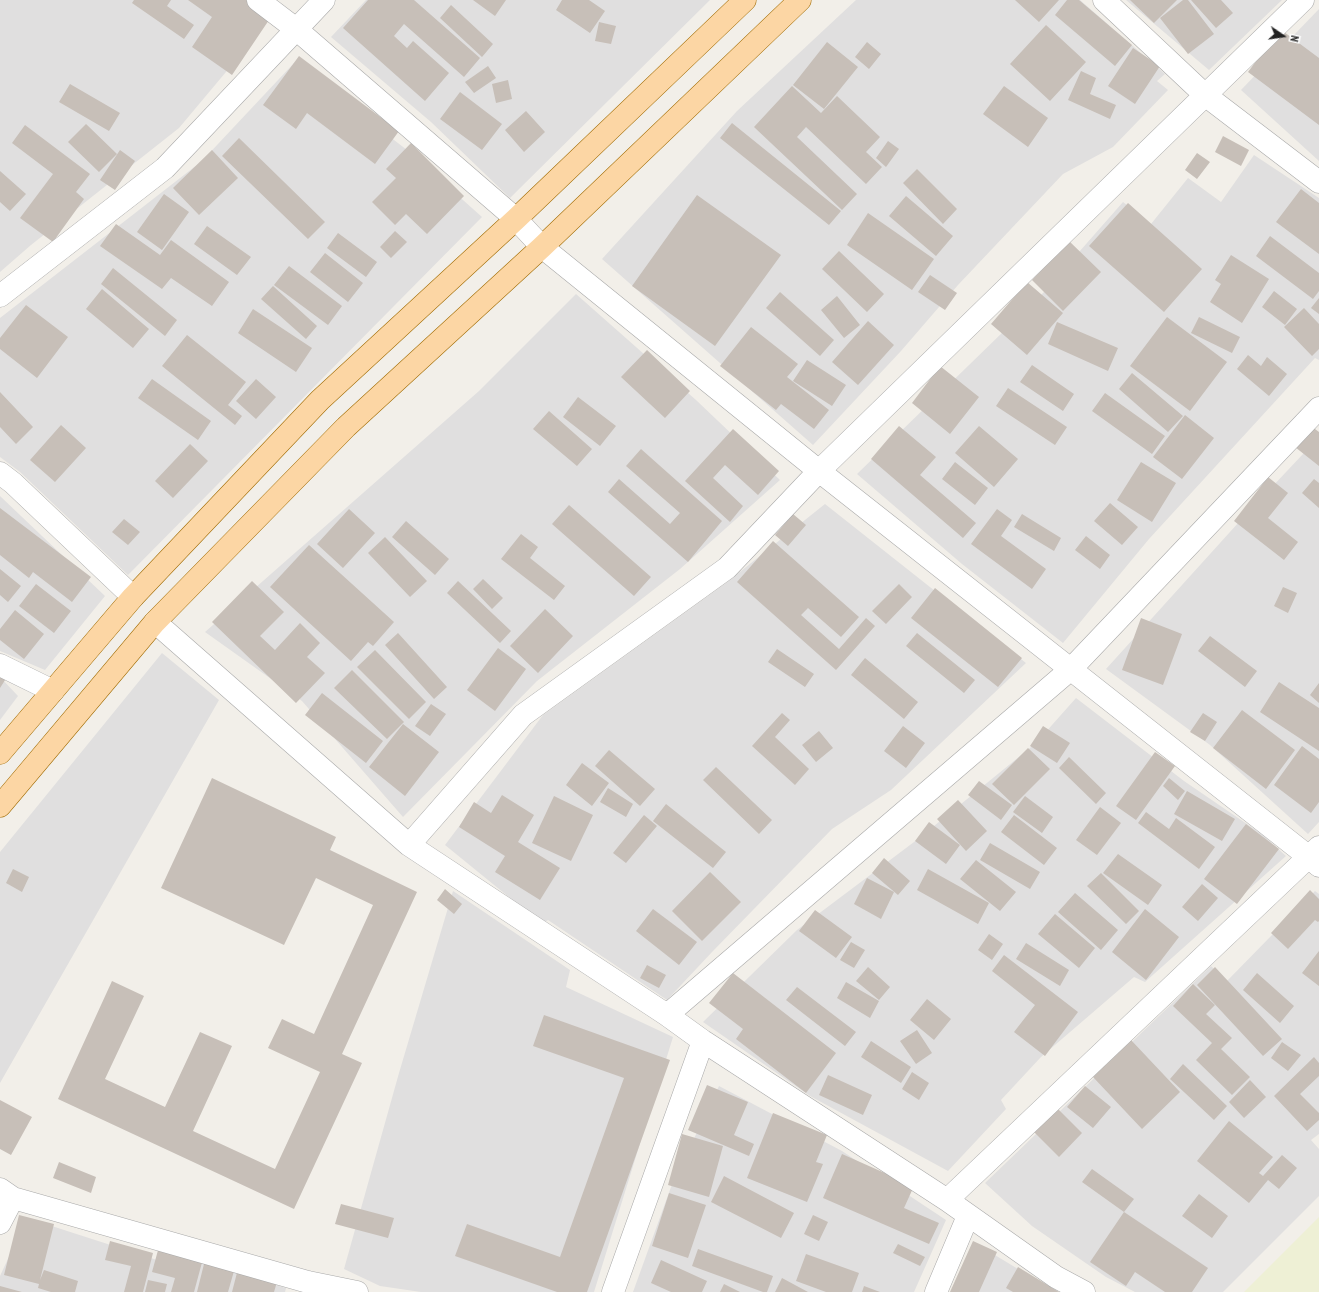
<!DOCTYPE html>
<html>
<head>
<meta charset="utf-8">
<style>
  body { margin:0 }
  #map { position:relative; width:1319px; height:1292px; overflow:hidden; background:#f2efe9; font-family:"PT Sans Narrow",sans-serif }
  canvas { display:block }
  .north { position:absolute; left:1263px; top:16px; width:40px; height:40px; -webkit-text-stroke:3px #fff; paint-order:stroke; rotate:103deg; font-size:11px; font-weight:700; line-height:16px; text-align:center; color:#222 }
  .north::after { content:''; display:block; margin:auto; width:14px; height:18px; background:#222; clip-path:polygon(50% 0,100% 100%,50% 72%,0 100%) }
</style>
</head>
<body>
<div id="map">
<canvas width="1319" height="1292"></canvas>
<div class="north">N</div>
</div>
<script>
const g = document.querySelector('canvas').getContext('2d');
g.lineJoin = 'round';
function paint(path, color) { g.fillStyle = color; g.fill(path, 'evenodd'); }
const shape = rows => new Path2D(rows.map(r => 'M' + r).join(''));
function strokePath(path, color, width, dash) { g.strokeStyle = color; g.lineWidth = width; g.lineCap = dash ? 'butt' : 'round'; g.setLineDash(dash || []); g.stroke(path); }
paint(shape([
  [0,0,224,0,262,29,179,128,31,245,0,272],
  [366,0,710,0,510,198,431,122,331,37],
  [856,0,1080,0,1165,74,1157,81,1168,90,1113,147,1063,174,958,285,901,351,813,445,602,259,737,111],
  [1126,0,1282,0,1209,70],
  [1319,9,1319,161,1241,90],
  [294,63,407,150,482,217,128,575,20,472,0,457,0,318,202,161],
  [1254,155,1319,198,1319,360,1315,358,1149,539,1063,643,962,564,857,474,1043,293,1123,202,1151,224,1188,178,1221,202],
  [576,294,696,400,780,480,680,569,537,681,403,817,302,701,205,632,479,391],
  [1319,437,1319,822,1308,834,1210,745,1106,669,1239,522],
  [0,496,105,596,45,670,0,651],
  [825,504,1026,663,891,790,832,829,713,951,667,1000,548,920,542,924,445,845,543,715,726,583],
  [162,653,219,700,0,1083,0,852],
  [0,677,18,696,0,720],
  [1076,698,1184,781,1263,835,1286,856,1145,982,1134,977,1041,1057,1001,1100,1006,1109,948,1171,810,1096,703,1022,797,930,918,839,1036,743],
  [453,891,570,970,566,987,673,1037,594,1292,421,1292,380,1286,344,1269,399,1073],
  [1315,891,1319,894,1319,1134,1311,1140,1319,1149,1319,1196,1223,1292,1135,1292,1106,1277,1032,1226,985,1183,1211,966,1227,981],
  [719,1086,842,1151,946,1220,914,1292,633,1292,671,1187],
  [27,1218,157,1260,165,1250,286,1288,285,1292,0,1292,0,1276],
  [980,1246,1056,1292,959,1292]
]), '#e0dfdf');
paint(shape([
  [1319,1217,1319,1292,1244,1292]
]), '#eef0d5');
paint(shape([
  [134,0,171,0,167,6,194,25,184,39,132,3],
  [188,0,246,0,271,17,232,75,192,47,212,17],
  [368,0,414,0,480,58,464,77,404,24,394,36,407,48,413,41,449,73,425,101,343,28],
  [473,0,506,0,495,16],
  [562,0,589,0,605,11,590,33,556,10],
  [1015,0,1059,0,1039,22],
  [1067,0,1079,0,1132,45,1115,66,1055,15],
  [1130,0,1177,0,1154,23],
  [1183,0,1188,0,1214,34,1188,54,1160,18],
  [1191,0,1221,0,1233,13,1216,28],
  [451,5,493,44,482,57,440,18],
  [599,22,616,26,611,44,595,41],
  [1046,25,1086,62,1050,101,1010,64],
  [1280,29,1319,58,1319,125,1248,72],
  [827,42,858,67,824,109,793,85],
  [867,42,881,54,869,69,855,57],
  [1133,48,1160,66,1135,104,1108,86],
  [299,56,399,131,375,164,307,113,296,129,263,105],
  [488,66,496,78,474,93,465,82],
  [1081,71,1096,78,1090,94,1116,105,1110,119,1068,100],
  [508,80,512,99,496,103,492,84],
  [70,84,120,113,109,131,59,102],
  [792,86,821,113,837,96,880,137,866,152,882,167,866,184,806,127,797,137,857,194,842,210,754,127],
  [1004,86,1048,118,1028,147,983,114],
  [460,92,502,124,482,150,440,119],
  [526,111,545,132,524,152,505,130],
  [732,123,841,211,829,225,720,138],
  [86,124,117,154,99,172,68,142],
  [25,125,90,174,76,192,84,199,53,242,20,218,53,174,12,143],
  [1223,136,1249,150,1241,166,1215,152],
  [239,138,325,222,308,239,222,156],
  [888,141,899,149,886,167,876,158],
  [411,143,464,196,427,234,406,214,395,225,372,202,396,178,386,169],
  [120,150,135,161,115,190,100,180],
  [212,150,238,178,199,215,173,188],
  [1197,153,1210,162,1197,179,1185,170],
  [917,169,957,209,943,224,903,183],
  [0,171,26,194,10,211,0,202],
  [1301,189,1319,203,1319,254,1276,222],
  [164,194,189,212,162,250,137,232],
  [697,195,781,255,715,346,632,286],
  [906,196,953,236,936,256,889,216],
  [1128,203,1202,269,1164,312,1089,246],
  [868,213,934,259,912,290,847,245],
  [116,224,160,255,171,240,229,282,212,306,171,278,162,289,100,246],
  [207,226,251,257,237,275,194,244],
  [395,231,407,242,391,258,380,247],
  [338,233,377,262,366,277,327,248],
  [1270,236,1319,273,1319,291,1313,299,1256,256],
  [1069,241,1101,272,1063,311,1032,280],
  [839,251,884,294,867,312,822,269],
  [325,253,363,283,348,302,310,272],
  [1231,255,1269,279,1242,323,1210,302,1221,284,1215,280],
  [289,266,342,306,328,325,274,285],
  [113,268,177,320,165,336,101,284],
  [930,275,957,293,945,310,918,292],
  [1027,282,1063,313,1027,355,991,324],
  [273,286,317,326,306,339,261,299],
  [102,289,149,329,133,348,86,309],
  [1274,291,1297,309,1285,325,1262,307],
  [780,292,834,340,820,356,766,308],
  [837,296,860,325,844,338,821,310],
  [1319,298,1319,314,1311,308],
  [26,305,68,337,37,378,0,349,0,338],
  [1304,308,1319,324,1319,349,1312,356,1284,327],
  [253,309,312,348,296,372,238,333],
  [1167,317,1227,362,1190,411,1130,366],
  [1199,317,1240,337,1232,353,1191,333],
  [868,321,894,345,858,385,832,362],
  [1057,322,1118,348,1108,371,1048,344],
  [751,327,798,364,787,377,829,410,814,429,781,404,776,410,720,366],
  [187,335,246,382,228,405,242,416,235,425,162,366],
  [647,350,690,391,665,418,621,377],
  [1248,355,1261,366,1267,357,1287,374,1269,396,1237,369],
  [807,360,846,385,832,406,793,381],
  [1032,365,1074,394,1063,411,1020,382],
  [940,366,979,397,950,434,912,403],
  [1132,373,1183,416,1168,432,1119,389],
  [152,379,211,421,198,440,138,398],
  [256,379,276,397,256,419,236,401],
  [1008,388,1067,427,1055,445,996,406],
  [0,392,33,427,16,444,0,427],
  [1105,393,1165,436,1152,454,1092,411],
  [578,397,616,426,600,446,563,417],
  [549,411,592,449,577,466,533,429],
  [1185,415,1214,438,1182,479,1153,457],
  [61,425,86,448,55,482,30,460],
  [899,426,936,457,920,475,976,523,963,538,871,459],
  [979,426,1018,459,994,487,955,453],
  [1311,426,1319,432,1319,466,1295,447],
  [733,429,779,471,758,495,725,465,713,478,743,506,730,522,685,481],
  [190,444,208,461,173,498,155,481],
  [641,449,722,521,688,562,608,492,619,479,670,524,680,513,626,466],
  [955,462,988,488,975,505,942,479],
  [1141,462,1176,483,1152,522,1117,500],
  [1268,477,1288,493,1268,518,1298,542,1284,560,1234,521],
  [1314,479,1319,483,1319,508,1302,493],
  [1110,503,1138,527,1122,545,1094,521],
  [569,505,651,577,634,596,552,524],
  [0,508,91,577,72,602,33,572,29,578,0,555],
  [349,509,375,533,343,568,317,544],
  [997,509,1012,520,1001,536,1046,569,1032,589,971,544],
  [793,514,806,525,788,546,775,535],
  [1022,514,1061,538,1054,551,1014,527],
  [124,519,140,532,128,545,112,532],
  [406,521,449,559,435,575,392,537],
  [521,534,538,547,530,558,565,586,554,600,501,559],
  [1086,536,1110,555,1100,569,1075,550],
  [385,537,427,581,410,597,368,553],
  [773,541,859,617,841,637,808,608,801,615,839,649,866,618,875,626,836,670,737,582],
  [309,545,394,622,373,646,368,642,351,661,270,587],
  [0,569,21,586,8,602,0,595],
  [483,579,503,598,492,609,473,589],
  [252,581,284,612,260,636,275,650,300,623,320,643,307,657,325,673,296,703,212,622],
  [458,581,511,631,500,643,447,593],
  [36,584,71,611,54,633,19,606],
  [899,584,912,597,886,624,872,611],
  [1283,587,1297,593,1288,613,1274,606],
  [935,588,1022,658,998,687,911,618],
  [545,609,573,636,538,673,510,646],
  [15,610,44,634,24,659,0,640,0,629],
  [1141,618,1182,634,1163,685,1122,670],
  [398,633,447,687,434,699,385,645],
  [917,633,975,680,964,693,906,646],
  [1210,636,1257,671,1245,687,1198,651],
  [498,648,526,669,495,711,467,690],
  [777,649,814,674,805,687,768,662],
  [375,650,426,702,409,719,357,667],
  [865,658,918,702,904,719,851,675],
  [352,670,404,722,387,739,334,688],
  [0,673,7,677,0,688],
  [1279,682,1319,708,1319,751,1260,712],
  [1319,683,1319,703,1310,695],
  [322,693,383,741,366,763,305,715],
  [431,704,446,714,430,736,415,726],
  [1242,710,1295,750,1266,789,1213,748],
  [782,713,790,720,775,737,809,769,795,785,752,746],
  [1203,713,1217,722,1205,741,1190,732],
  [403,724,439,752,405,796,369,767],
  [903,726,925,743,906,768,884,751],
  [1043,726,1070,743,1057,763,1030,746],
  [819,731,833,748,816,762,802,745],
  [1302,746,1319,759,1319,802,1311,813,1274,785],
  [1028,748,1050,769,1014,805,992,784],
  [609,750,655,789,640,806,595,766],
  [1155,752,1175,766,1136,820,1116,806],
  [1069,757,1106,793,1096,804,1059,768],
  [582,763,609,783,592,806,566,785],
  [716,767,772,820,759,834,703,780],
  [212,778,336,837,330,850,417,892,342,1054,362,1063,294,1209,58,1099,112,981,144,996,105,1079,165,1107,200,1032,232,1046,193,1131,275,1169,320,1072,268,1048,282,1019,314,1034,373,905,316,878,284,945,161,888],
  [1169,778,1185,791,1178,800,1163,786],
  [979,781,1012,805,1001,820,968,795],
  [608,788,633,804,626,817,600,802],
  [1187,791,1235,819,1222,841,1174,814],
  [502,795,534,815,518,842,560,868,540,900,495,872,505,856,459,827,474,802,491,813],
  [554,796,593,815,571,861,532,843],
  [1025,796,1053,817,1042,833,1013,812],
  [958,800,987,831,966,851,937,819],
  [666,804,726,852,713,868,653,821],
  [1100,807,1121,823,1097,855,1076,840],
  [1146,812,1169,829,1176,818,1215,847,1199,869,1138,823],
  [644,815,657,826,626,863,613,853],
  [1014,815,1057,848,1044,865,1001,832],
  [929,822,960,845,946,864,915,841],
  [1246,824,1279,849,1237,904,1204,879],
  [990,843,1040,872,1030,889,980,860],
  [1118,854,1162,885,1148,905,1103,873],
  [884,858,910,881,898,895,872,873],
  [976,860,1016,892,1000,911,960,879],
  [13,869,29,877,22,892,6,883],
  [928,869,989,903,978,924,917,890],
  [710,872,741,902,702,941,672,911],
  [1101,873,1139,911,1126,924,1087,886],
  [867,878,894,892,881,919,854,904],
  [1202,884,1218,898,1198,921,1182,907],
  [445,889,462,904,454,914,437,900],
  [1310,890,1319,899,1319,921,1318,922,1315,920,1288,949,1271,933],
  [1075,893,1118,930,1101,950,1058,912],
  [653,909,697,942,679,965,636,931],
  [1145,909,1179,937,1146,980,1112,952],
  [815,910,852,937,836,958,799,931],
  [1055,914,1095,948,1079,968,1038,934],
  [989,934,1003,944,992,960,978,950],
  [851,942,865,950,854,968,840,960],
  [1026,943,1069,970,1060,986,1016,959],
  [1319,951,1319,986,1302,973],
  [1004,955,1078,1012,1045,1056,1014,1032,1035,1005,992,971],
  [647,965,666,975,659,988,640,978],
  [868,967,890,987,879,1000,856,981],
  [1215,967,1282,1039,1263,1056,1197,985],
  [733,973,836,1053,806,1093,736,1039,743,1029,709,1003],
  [1257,973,1294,1006,1280,1023,1243,990],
  [846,982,879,1001,870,1018,837,998],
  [1193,984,1215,1005,1206,1014,1232,1038,1221,1049,1250,1077,1232,1095,1196,1060,1212,1043,1173,1006],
  [797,987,856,1032,845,1046,786,1000],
  [927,999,951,1019,934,1040,910,1020],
  [544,1015,670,1060,587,1292,557,1292,455,1256,467,1224,560,1257,624,1078,533,1046],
  [917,1030,932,1053,916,1064,900,1041],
  [1131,1040,1180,1092,1142,1129,1093,1077],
  [871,1041,911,1067,901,1083,861,1057],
  [1282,1042,1301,1055,1288,1071,1271,1058],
  [1314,1057,1319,1063,1319,1076,1300,1094,1319,1113,1319,1120,1307,1131,1274,1096],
  [1183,1064,1227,1106,1214,1120,1170,1079],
  [912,1072,929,1083,919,1100,902,1089],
  [828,1075,872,1095,863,1115,819,1095],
  [1250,1080,1266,1097,1244,1118,1229,1102],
  [707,1085,748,1102,734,1135,754,1144,749,1156,688,1130],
  [1085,1086,1111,1107,1093,1128,1067,1107],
  [0,1100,32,1117,11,1155,0,1149],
  [1057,1108,1082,1133,1059,1157,1034,1132],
  [773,1113,827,1135,816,1162,823,1164,807,1202,747,1178],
  [1229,1121,1273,1157,1259,1173,1263,1176,1282,1155,1297,1168,1279,1189,1268,1180,1249,1203,1197,1161],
  [682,1134,723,1146,709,1197,668,1185],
  [842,1154,914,1186,904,1208,939,1223,929,1244,823,1198],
  [59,1162,96,1177,91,1193,53,1178],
  [1092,1169,1134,1199,1124,1212,1082,1182],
  [724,1176,794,1213,781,1238,711,1202],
  [669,1193,706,1205,688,1258,652,1246],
  [1199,1194,1228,1216,1212,1238,1182,1216],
  [341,1204,394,1218,388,1238,335,1224],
  [1124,1212,1208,1268,1192,1292,1165,1292,1135,1272,1126,1286,1090,1262],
  [19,1215,54,1224,40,1280,44,1270,78,1281,75,1292,51,1292,38,1288,39,1284,4,1275],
  [813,1215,828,1222,819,1241,804,1234],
  [110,1241,153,1253,143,1292,124,1292,131,1266,105,1260],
  [973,1241,997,1252,979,1292,950,1292],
  [160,1243,204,1255,194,1292,171,1292,175,1278,152,1272],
  [898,1244,925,1257,920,1266,893,1253],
  [698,1249,773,1276,767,1292,763,1292,692,1266],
  [806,1254,859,1273,852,1292,826,1292,796,1281],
  [206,1256,236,1264,228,1292,197,1292],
  [661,1260,707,1281,702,1292,671,1292,651,1283],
  [239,1265,279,1275,274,1292,232,1292],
  [1018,1267,1059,1292,1013,1292,1006,1288],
  [782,1278,808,1292,775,1292],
  [148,1280,167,1284,165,1292,145,1292],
  [724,1284,740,1292,720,1292],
  [0,1286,22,1292,0,1292],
  [864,1286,880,1292,862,1292]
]), '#c7bfb8');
const minor = shape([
  [258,0,296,29,516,219,542,247,819,471,1309,857,1319,866],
  [1104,0,1205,95,1319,182],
  [0,296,165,168,324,0],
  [0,473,13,483,133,597],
  [155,622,409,845,667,1015,703,1041,947,1200,1056,1277,1084,1292],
  [0,665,53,691],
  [409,845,523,715,727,568,819,471,1303,0],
  [667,1015,1071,669,1319,408],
  [0,1189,13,1198,308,1282,357,1292],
  [947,1200,1319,847],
  [0,1223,13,1198],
  [613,1292,703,1041],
  [936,1292,968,1216]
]);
const major = shape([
  [0,753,133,597,320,400,516,219,745,0],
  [0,806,155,622,346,427,542,247,800,0]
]);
strokePath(minor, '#a9a9a9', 23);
strokePath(major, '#a06b00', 23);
strokePath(minor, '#fff', 22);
strokePath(major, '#fcd6a4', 22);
</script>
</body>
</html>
